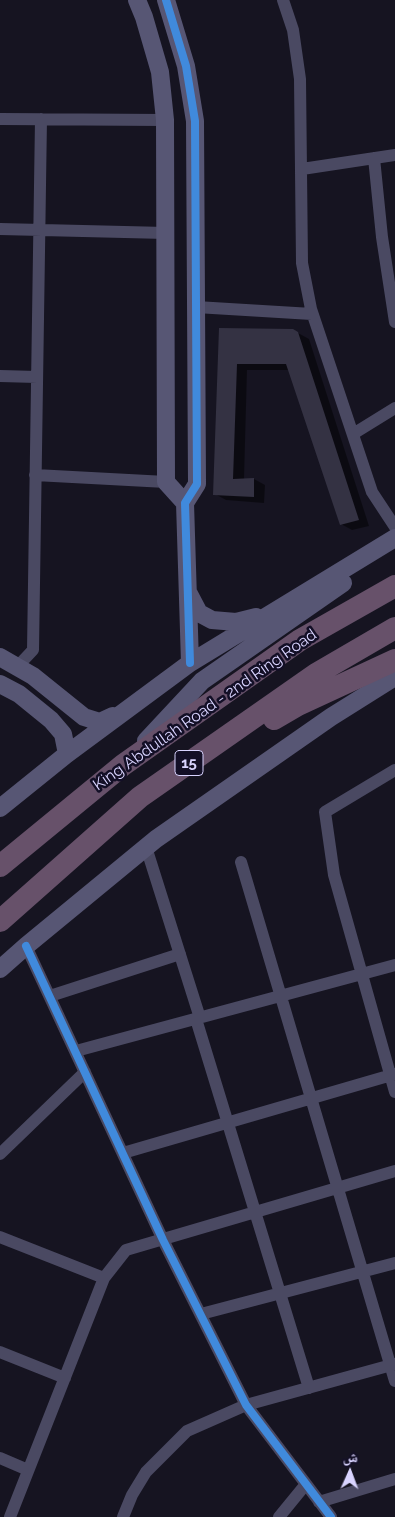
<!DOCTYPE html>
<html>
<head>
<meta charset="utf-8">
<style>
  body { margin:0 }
  #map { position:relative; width:395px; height:1517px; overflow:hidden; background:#161421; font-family:Raleway,"Noto Naskh Arabic",sans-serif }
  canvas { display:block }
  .north { position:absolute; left:325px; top:1447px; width:50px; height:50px; -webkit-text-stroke:4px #130f26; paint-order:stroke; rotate:2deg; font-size:14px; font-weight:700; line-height:20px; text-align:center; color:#d9d4ff }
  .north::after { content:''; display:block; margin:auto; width:18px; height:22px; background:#d9d4ff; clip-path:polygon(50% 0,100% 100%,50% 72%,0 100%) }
</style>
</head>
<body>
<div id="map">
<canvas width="395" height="1517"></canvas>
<div class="north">ش</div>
</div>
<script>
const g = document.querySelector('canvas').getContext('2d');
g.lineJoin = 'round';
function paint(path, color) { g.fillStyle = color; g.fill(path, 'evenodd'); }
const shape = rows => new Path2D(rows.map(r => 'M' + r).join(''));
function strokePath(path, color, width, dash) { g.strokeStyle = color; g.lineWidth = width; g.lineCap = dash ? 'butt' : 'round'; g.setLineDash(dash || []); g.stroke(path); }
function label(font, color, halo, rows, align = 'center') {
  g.font = font + ' Raleway,sans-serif'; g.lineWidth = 5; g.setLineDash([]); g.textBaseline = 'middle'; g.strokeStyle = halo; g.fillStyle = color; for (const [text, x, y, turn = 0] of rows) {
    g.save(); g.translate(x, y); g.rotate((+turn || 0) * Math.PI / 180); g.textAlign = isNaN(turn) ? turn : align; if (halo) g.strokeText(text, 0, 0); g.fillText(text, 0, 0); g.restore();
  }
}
paint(shape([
  [220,329,298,333,309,339,369,526,352,530,341,524,289,370,247,370,244,479,254,479,265,485,264,503,226,500,215,494]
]), '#0007');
paint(shape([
  [219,328,293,329,298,332,359,520,340,525,286,364,237,364,233,479,254,478,254,497,213,495]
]), '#343243');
strokePath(shape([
  [283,0,293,30,300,79,302,263,311,309,372,492,395,527],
  [0,119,165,120],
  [374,158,382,237,395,322],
  [302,169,395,155],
  [0,229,166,233],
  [196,307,312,314],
  [0,376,37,377],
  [353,434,395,408],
  [35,475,166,482],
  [17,667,33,650,41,119],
  [395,770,325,812,334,875,395,1092],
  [146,847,200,1018],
  [241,862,395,1381],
  [26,946,163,1240,246,1405,331,1517],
  [50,996,180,954],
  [196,1019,309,1388],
  [76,1051,395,965],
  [123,1153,395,1074],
  [0,1154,85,1072],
  [0,1237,104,1278],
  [201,1314,395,1263],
  [0,1352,65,1378],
  [0,1458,28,1470],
  [319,1502,395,1479],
  [10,1517,104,1278,126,1250,395,1171],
  [123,1517,132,1495,146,1472,187,1431,246,1405,395,1364],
  [279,1517,306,1484]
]), '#4a4962', 12);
strokePath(shape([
  [137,0,144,17,160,72,165,120,166,482,185,503],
  [166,0,186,66,195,121,197,484,185,503,190,663],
  [189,594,199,613,212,620,236,622,256,617],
  [0,657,33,676,84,717,100,722,113,716],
  [0,684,19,694,51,720,63,734,67,754],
  [146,741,202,681,343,583],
  [0,808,67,754,190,663,395,538],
  [0,969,26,946,156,839,331,717,395,677]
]), '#575674', 18);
strokePath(shape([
  [274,719,298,705,395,660],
  [0,866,123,765,300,640,395,586],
  [0,921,140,797,316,674,395,628]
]), '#67516a', 22);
strokePath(shape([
  [166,0,186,66,195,121,197,484,185,503,190,663],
  [26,946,163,1240,246,1405,331,1517]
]), '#408adc', 8);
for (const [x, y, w] of [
  [189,763,28]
]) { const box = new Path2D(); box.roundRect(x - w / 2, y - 12.5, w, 25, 4); g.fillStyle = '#130f26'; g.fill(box); strokePath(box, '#d9d4ff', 1); }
label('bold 15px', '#d9d4ff', null, [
  ["15",189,763]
]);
label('16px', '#d9d4ff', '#130f26', [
  ["King Abdullah Road - 2nd Ring Road",205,710,-35]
]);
</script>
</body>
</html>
